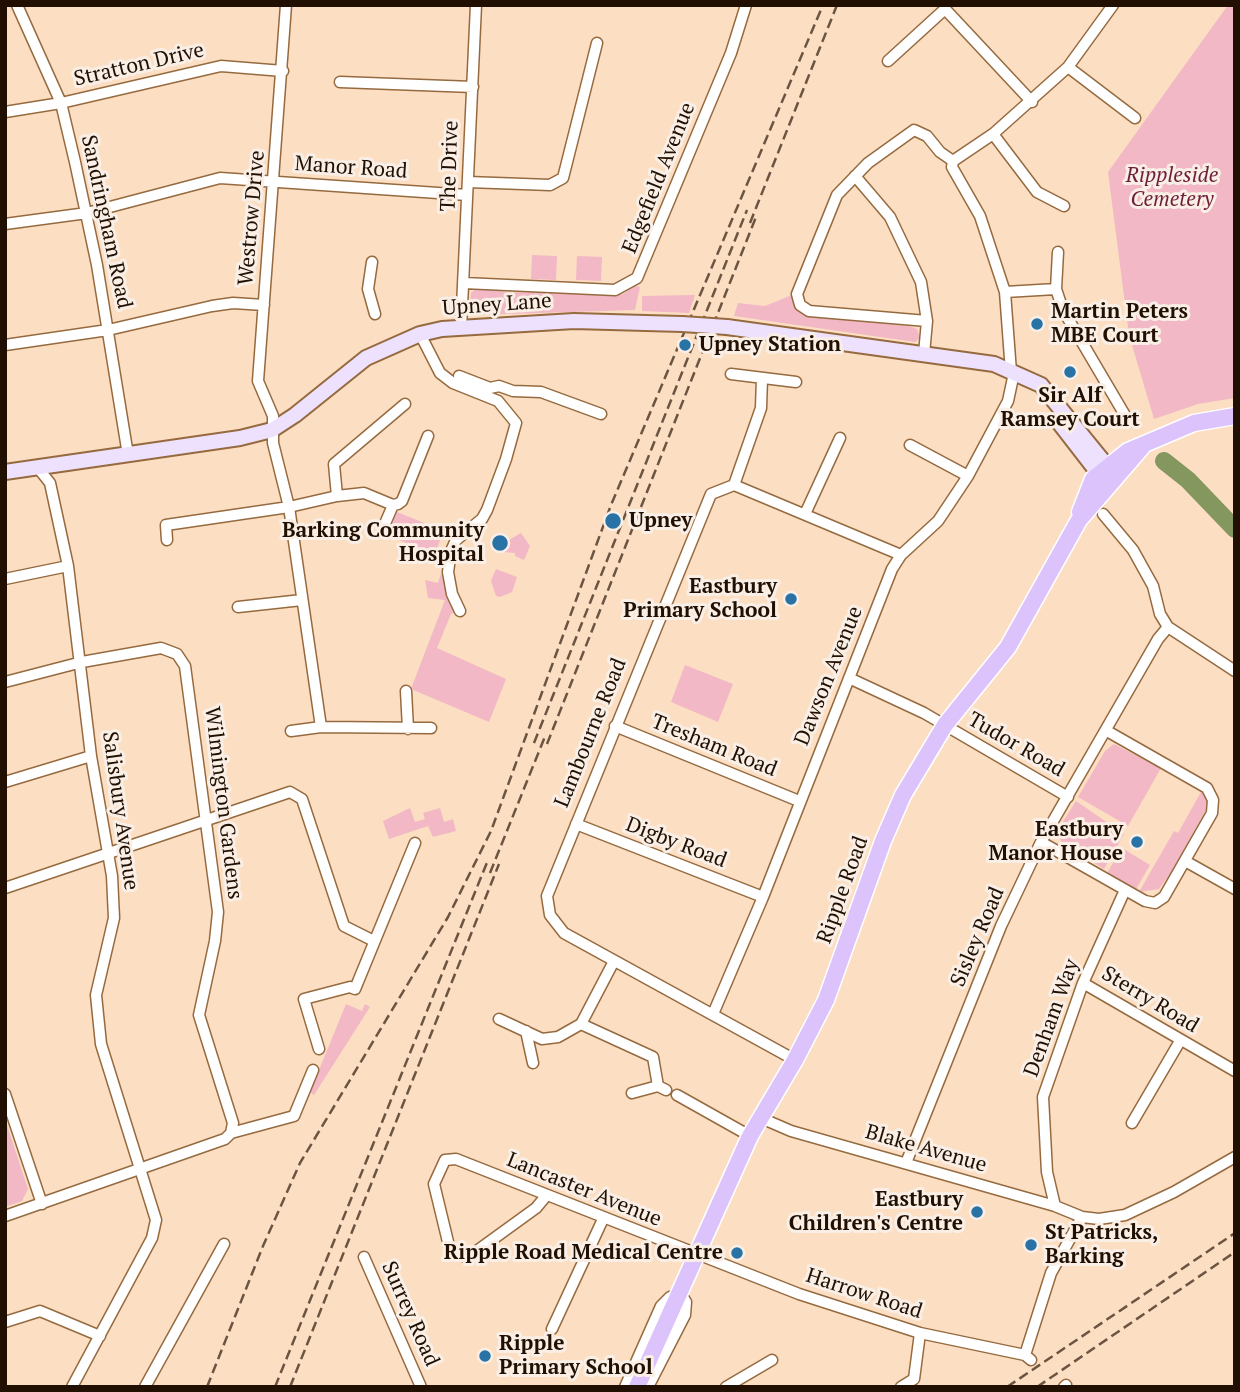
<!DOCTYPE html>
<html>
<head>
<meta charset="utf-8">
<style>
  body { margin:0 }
  #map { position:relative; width:1240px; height:1392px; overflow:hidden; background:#fcdec3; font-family:"PT Serif",serif }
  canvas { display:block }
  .frame { position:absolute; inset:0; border:7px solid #211001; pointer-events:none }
</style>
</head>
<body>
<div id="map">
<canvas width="1240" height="1392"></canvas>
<div class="frame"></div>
</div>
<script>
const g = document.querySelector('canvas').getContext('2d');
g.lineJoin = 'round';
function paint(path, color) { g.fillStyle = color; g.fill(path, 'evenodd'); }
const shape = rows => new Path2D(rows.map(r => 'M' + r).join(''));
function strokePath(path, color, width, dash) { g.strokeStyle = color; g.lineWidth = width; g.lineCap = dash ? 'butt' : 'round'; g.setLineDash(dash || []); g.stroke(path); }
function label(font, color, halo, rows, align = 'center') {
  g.font = font + ' "PT Serif",serif'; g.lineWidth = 6; g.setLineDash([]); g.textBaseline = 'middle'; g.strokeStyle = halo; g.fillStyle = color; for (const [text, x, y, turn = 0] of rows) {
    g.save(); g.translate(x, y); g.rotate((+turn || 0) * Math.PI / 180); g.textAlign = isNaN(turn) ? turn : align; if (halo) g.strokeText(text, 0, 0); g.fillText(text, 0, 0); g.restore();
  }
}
paint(shape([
  [1228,5,1235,5,1235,398,1198,404,1154,419,1129,335,1108,172],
  [532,255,557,256,556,280,531,279],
  [577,256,602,257,601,281,576,280],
  [635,286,640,287,635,310,475,315,470,309,471,293,477,288,507,292,623,294],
  [695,295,689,313,642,311,642,296],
  [792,295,803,313,909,326,917,329,920,338,915,342,734,316,738,303,765,306],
  [397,512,444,531,434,555,388,535],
  [521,533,530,546,524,560,515,556,515,553,503,552,507,541],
  [496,569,517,577,512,592,500,597,496,596,491,581],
  [441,573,455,612,451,614,437,648,506,679,489,722,411,689,445,600,428,598,425,580,438,583],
  [685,665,733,684,718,722,671,702],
  [1114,744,1161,768,1128,826,1078,797,1105,751],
  [1201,792,1207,794,1211,801,1170,874,1159,889,1139,892,1174,831,1178,833],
  [1076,801,1124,834,1104,869,1063,844,1060,839,1059,828],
  [410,808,415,822,425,819,423,813,440,808,444,822,453,819,456,831,433,837,428,826,389,839,383,821],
  [1122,848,1150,865,1136,889,1107,873],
  [346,1004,362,1011,365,1004,370,1007,314,1095,310,1092],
  [5,1119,28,1189,22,1201,5,1207]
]), '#f2b8c5');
strokePath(shape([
  [1164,461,1188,480,1235,529]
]), '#84975e', 18);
const street = shape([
  [17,5,61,103,75,162,97,265,128,455],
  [286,5,258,381,273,416,273,443,289,507,321,727],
  [888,61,945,9,1032,102],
  [1068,67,1135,118],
  [340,82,473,87],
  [5,112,61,103,221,66,283,71],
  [993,134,1037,192,1064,206],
  [953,161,993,134,1068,67,1113,5],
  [855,176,890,217,921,282,927,321,924,354],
  [468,182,550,185,563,178,597,43],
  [5,224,87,213,220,178,467,195],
  [1058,252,1056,289,1063,310,1129,422],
  [372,262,368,289,375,314],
  [464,283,615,290,637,278,731,53,746,5],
  [1005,292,1056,289],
  [927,321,809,311,800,305,797,294,837,195,868,163,914,130,927,136,940,152,953,161,952,167,980,216,1005,292,1011,372],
  [461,328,476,5],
  [420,334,440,373,453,383,498,401,516,423,506,459,487,510,482,519,456,540,451,551,448,572,452,594,460,611],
  [5,345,108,330,212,306,233,303,264,305],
  [731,374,796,382],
  [459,376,490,388,499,386,513,391,541,392,601,414],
  [910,445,968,476],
  [38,468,50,483,68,566,91,756,112,876,114,918,96,995,101,1044,156,1220,152,1238,72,1387],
  [734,485,761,408,762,378],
  [337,496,334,464,405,404],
  [805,514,840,438],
  [1103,514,1133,550,1153,586,1160,614,1168,627,1235,671],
  [384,526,393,505],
  [167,540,166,525,289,507,337,496,364,493,393,505,398,504,402,501,428,436],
  [5,579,68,566],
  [238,607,302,600],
  [849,678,924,713,1068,797],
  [5,682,82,662,161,648,177,654,185,666,218,912,215,941,199,1015,233,1123,231,1133,225,1139,5,1216],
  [406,691,408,729],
  [615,726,799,801],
  [291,731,321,727,431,728],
  [5,782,91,756],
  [576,824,763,897],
  [1041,842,1145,901,1155,903,1164,897,1212,813,1213,800,1207,788,1107,731],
  [1185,861,1235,889],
  [5,888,290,792,302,799,344,926,374,941],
  [1083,983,1235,1071],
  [713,1014,763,897,892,569,901,555,938,521,968,476,1008,401,1014,373],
  [499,1019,542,1039,558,1037,581,1024,653,1057,658,1086,666,1090],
  [581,1024,614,961],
  [526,1031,533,1063],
  [319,1049,304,999,350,987,355,989,415,843],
  [795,1060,564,933,550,915,547,896,711,494,734,485,901,555],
  [632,1093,658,1086],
  [5,1094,42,1204],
  [677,1095,750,1136],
  [761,1118,791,1131,1055,1206,1082,1217,1099,1219,1125,1215,1174,1192,1235,1157],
  [1132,1123,1180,1041],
  [231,1133,294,1116,313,1070],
  [906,1163,1001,926,1041,842,1158,639,1168,627],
  [546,1196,536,1208,467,1258,449,1246,434,1184,445,1160,456,1159,799,1294,920,1333,1025,1355,1031,1360],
  [1055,1206,1047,1172,1043,1097,1083,983,1125,890],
  [364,1257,421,1387],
  [5,1322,40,1311,100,1336],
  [552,1329,603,1219],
  [1025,1355,1051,1273,1082,1217],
  [145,1387,224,1244],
  [625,1387,661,1306,670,1297,681,1294,686,1302,685,1315,648,1387],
  [726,1387,772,1360],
  [901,1387,914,1379,920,1333],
  [1064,1387,1066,1385]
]);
const secondary = shape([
  [727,327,994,364,1041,385,1107,466],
  [1057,420,1098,473],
  [5,472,240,438,272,430,295,415,366,358,420,334,442,329,574,321,682,324]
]);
const primary = shape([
  [1080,512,1093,479,1128,451,1194,423,1235,416],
  [637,1387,750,1136,795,1060,826,1000,883,841,903,795,945,725,1008,647,1079,520,1142,447]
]);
strokePath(street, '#966a3f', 13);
strokePath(secondary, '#966a3f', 18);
strokePath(primary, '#fff', 19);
strokePath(street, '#fff', 10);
strokePath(secondary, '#eee1fe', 14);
strokePath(primary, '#dcc3fc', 16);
strokePath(shape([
  [750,223,837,5],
  [534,743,747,210],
  [547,744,756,217],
  [490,873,546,734],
  [207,1387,263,1246,300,1163,448,917,491,831,611,505,823,5],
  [275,1387,488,860],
  [290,1387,499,864],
  [1007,1387,1235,1233],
  [1037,1387,1235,1252]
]), '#6b5542', 2.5, [10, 5]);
const secondaryBridge = shape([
  [682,324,727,327]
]);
strokePath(secondaryBridge, '#966a3f', 18, []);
strokePath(secondaryBridge, '#eee1fe', 14);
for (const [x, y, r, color] of [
  [1037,324,7,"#2972a6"],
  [685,345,7,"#2972a6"],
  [1070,372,7,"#2972a6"],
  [613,521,9,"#2972a6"],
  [500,543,9,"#2972a6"],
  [791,599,7,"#2972a6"],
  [1137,842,7,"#2972a6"],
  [977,1212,7,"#2972a6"],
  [1031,1245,7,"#2972a6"],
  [737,1253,7,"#2972a6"],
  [485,1356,7,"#2972a6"]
]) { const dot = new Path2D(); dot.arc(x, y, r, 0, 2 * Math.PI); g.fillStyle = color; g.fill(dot); strokePath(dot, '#f9efe6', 2.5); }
label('21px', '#211001', '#f9efe6', [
  ["Stratton Drive",139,65,-13],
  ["The Drive",450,166,-88],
  ["Manor Road",351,168,4],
  ["Edgefield Avenue",659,178,-68],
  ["Westrow Drive",252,218,-85],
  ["Sandringham Road",106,222,78],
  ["Upney Lane",497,305,-4],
  ["Dawson Avenue",829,676,-68],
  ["Lambourne Road",591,733,-68],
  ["Tudor Road",1016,745,30],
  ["Tresham Road",714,746,22],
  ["Wilmington Gardens",223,803,83],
  ["Salisbury Avenue",120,811,82],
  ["Digby Road",676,843,21],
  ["Ripple Road",843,890,-70],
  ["Sisley Road",978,937,-67],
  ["Sterry Road",1150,1000,31],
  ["Denham Way",1052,1018,-70],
  ["Blake Avenue",926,1149,16],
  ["Lancaster Avenue",584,1190,22],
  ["Harrow Road",864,1294,18],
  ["Surrey Road",410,1314,66]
]);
label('italic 21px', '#6e1e39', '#f9efe6', [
  ["Rippleside",1172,176],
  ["Cemetery",1172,200]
]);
label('bold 21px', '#211001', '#f9efe6', [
  ["Martin Peters",1051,312],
  ["MBE Court",1051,336],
  ["Upney Station",699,345],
  ["Sir Alf",1070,396,"center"],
  ["Ramsey Court",1070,420,"center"],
  ["Upney",629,521],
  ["Barking Community",484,531,"right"],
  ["Hospital",484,555,"right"],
  ["Eastbury",777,587,"right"],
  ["Primary School",777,611,"right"],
  ["Eastbury",1123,830,"right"],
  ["Manor House",1123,854,"right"],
  ["Eastbury",963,1200,"right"],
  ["Children's Centre",963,1224,"right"],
  ["St Patricks,",1045,1233],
  ["Barking",1045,1257],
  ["Ripple Road Medical Centre",723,1253,"right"],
  ["Ripple",499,1344],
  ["Primary School",499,1368]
], 'left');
</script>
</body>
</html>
